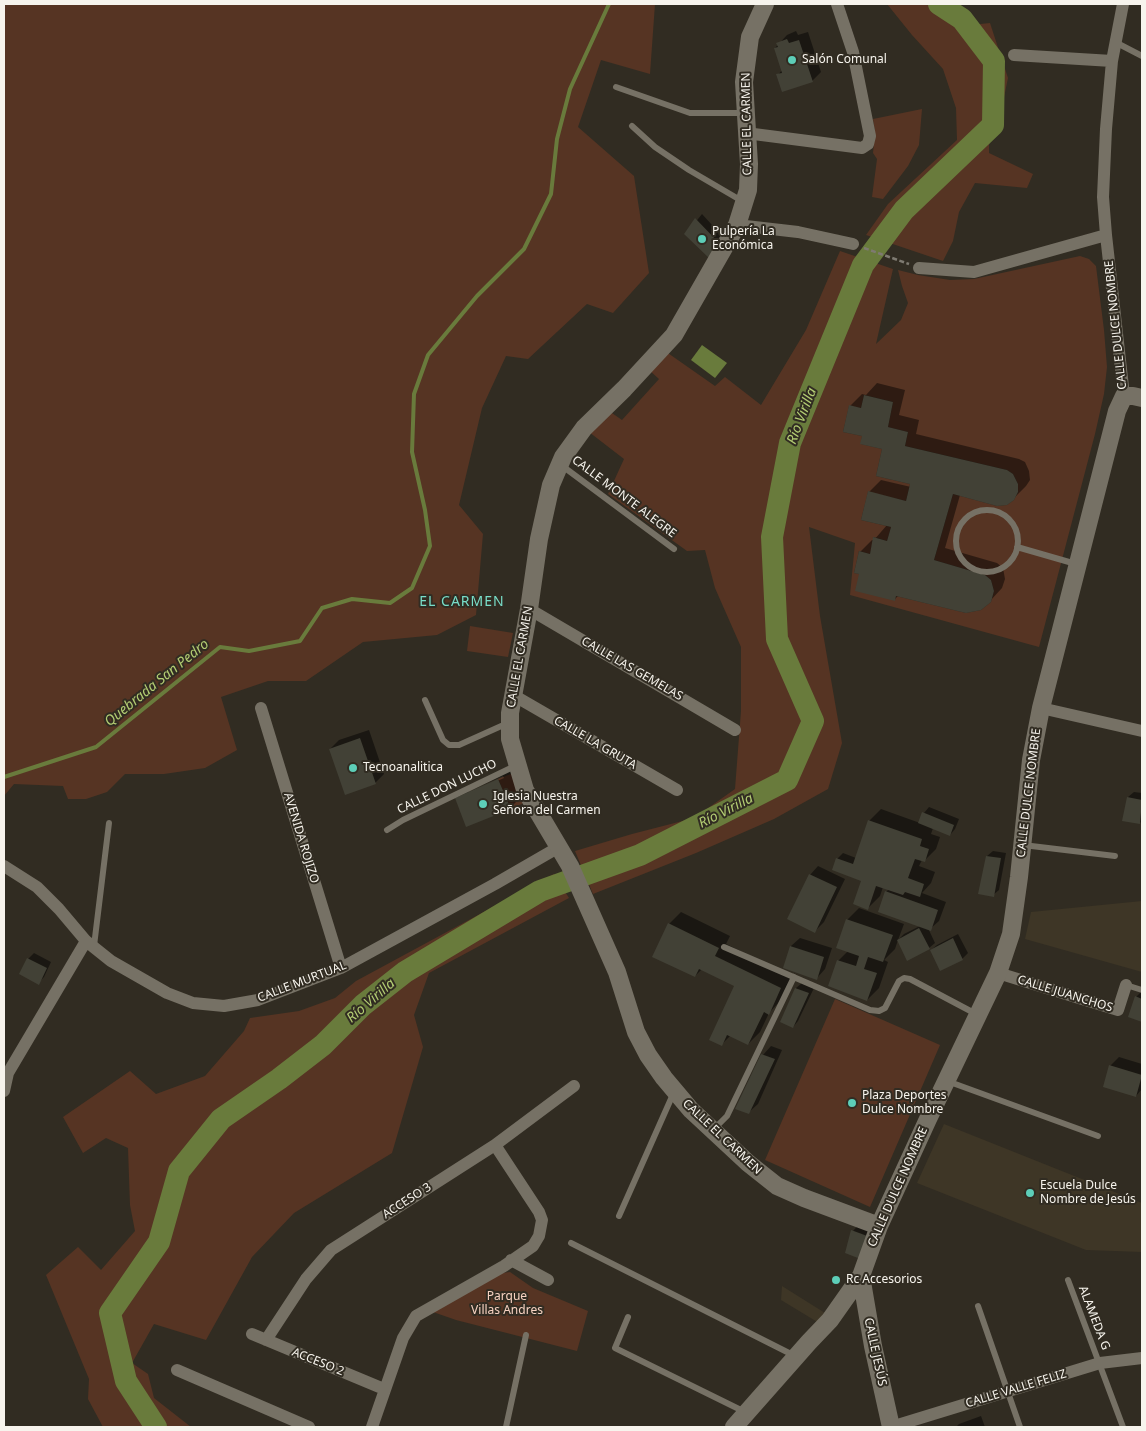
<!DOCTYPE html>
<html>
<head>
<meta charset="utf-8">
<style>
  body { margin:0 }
  #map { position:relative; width:1146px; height:1431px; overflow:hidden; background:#312c22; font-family:"Noto Sans",sans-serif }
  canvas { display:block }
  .frame { position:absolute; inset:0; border:5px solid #f7f4ed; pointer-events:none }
</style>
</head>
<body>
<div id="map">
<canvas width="1146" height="1431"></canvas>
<div class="frame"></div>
</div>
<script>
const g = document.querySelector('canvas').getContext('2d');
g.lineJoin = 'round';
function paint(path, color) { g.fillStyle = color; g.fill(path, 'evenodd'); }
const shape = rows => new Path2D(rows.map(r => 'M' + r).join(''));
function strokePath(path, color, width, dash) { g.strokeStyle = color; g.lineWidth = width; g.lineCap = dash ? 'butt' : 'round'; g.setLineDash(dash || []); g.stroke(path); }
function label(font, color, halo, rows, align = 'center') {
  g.font = font + ' "Noto Sans",sans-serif'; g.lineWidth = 4; g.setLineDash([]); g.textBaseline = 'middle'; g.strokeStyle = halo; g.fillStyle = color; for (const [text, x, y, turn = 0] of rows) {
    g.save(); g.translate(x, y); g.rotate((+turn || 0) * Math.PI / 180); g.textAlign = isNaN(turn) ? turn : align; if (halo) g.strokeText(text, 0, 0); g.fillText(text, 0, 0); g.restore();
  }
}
paint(shape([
  [1142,901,1142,972,1025,939,1031,912],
  [944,1124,1142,1203,1142,1252,1086,1250,917,1183],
  [782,1286,825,1313,819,1323,781,1300]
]), '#3e3626');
paint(shape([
  [4,4,655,4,650,74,601,60,578,127,634,176,649,273,613,313,587,304,528,359,506,356,482,408,459,505,483,534,476,615,437,635,363,642,306,681,268,681,221,697,237,750,205,768,164,774,125,774,107,792,86,799,68,799,63,786,14,784,4,796],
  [887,4,948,4,961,26,990,23,1008,78,1002,107,989,145,989,153,1033,174,1027,188,975,183,959,212,953,241,943,261,866,235,888,204,957,140,956,108,943,69,912,35],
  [922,109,919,145,908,166,883,199,872,197,877,159,873,153,875,132,873,119],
  [840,251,893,269,876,344,901,320,908,303,902,286,898,270,918,275,950,280,974,279,1080,256,1089,259,1096,266,1104,330,1107,367,1104,394,1095,434,1039,647,850,595,855,543,809,527,820,616,842,743,828,789,774,819,696,853,593,894,575,851,632,834,694,818,735,789,741,711,741,647,715,588,705,550,687,551,608,494,624,459,589,432,609,411,622,420,659,379,649,370,665,351,715,386,725,377,761,405,806,330],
  [864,395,893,402,888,427,908,432,905,446,1007,470,1013,474,1018,484,1018,492,1014,500,1007,505,997,506,953,494,934,560,985,575,991,580,994,591,991,602,981,610,966,613,896,596,895,600,859,574,854,573,859,551,870,554,874,537,887,541,891,527,861,520,868,492,906,501,910,484,876,476,882,449,861,444,862,436,843,432,849,406,861,408],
  [470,626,513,633,508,657,467,651],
  [513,773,526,802,511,809,498,779],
  [554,874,569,898,429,973,414,1015,423,1047,392,1153,294,1213,252,1257,206,1340,154,1324,132,1363,148,1374,154,1398,191,1427,103,1427,88,1399,89,1379,46,1275,78,1247,101,1270,135,1231,130,1205,128,1148,106,1138,83,1153,63,1117,130,1071,156,1094,205,1076,244,1031,250,1018,299,1011,335,998,356,981],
  [835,999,940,1045,870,1207,765,1160],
  [510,1272,533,1288,588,1311,577,1351,456,1320,433,1312,502,1273]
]), '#563423');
paint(shape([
  [702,345,727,363,715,378,691,360]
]), '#697b3c');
paint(shape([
  [796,31,798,35,808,32,821,72,812,81,778,75,782,70,775,48,787,35],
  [702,214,724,238,715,251,686,234],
  [877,383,905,390,899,415,919,420,916,434,1019,459,1025,462,1029,471,1030,480,1026,486,1013,499,960,495,945,548,997,563,1003,568,1005,579,1002,588,990,601,899,595,895,599,861,573,860,552,872,540,874,540,887,525,869,492,881,480,911,487,912,484,884,448,863,436,850,406,862,394,866,395],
  [369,730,384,774,375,783,330,749,339,740],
  [510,768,522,796,510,808,467,825,456,798,468,786],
  [503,776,504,778,469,793,469,791],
  [1134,792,1142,793,1142,821,1140,823,1128,797],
  [929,807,959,819,955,829,950,835,933,828,931,834,940,837,936,849,924,861,922,860,919,866,935,872,931,883,922,893,946,902,939,921,930,929,928,928,935,943,929,948,898,940,895,949,884,960,888,962,879,988,867,1000,838,961,848,951,847,920,859,908,904,924,898,940,904,934,920,926,886,892,889,889,883,887,880,896,868,908,862,880,837,859,843,853,856,858,869,821,881,809,920,823,924,813],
  [993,851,1006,853,999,890,993,895,987,856],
  [818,866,845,879,824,922,815,931,810,875],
  [681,912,730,936,726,944,792,976,780,1001,769,1013,760,1032,748,1044,731,1035,722,1044,736,985,702,969,695,976,669,924],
  [958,934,968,953,962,959,931,950,937,945],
  [800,938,832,948,825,969,817,978,784,967,791,946],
  [34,953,51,962,44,977,38,983,28,959],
  [802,983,814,988,798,1021,793,1027,782,1021,796,988],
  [1142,991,1142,1021,1129,1016,1136,997],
  [771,1046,782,1050,758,1104,749,1112,763,1055],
  [1119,1057,1142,1064,1142,1089,1136,1096,1110,1066],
  [864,1219,874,1246,853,1231],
  [981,1416,985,1427,956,1427,959,1424]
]), '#0007');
strokePath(shape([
  [4,777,96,747,220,647,249,651,300,641,322,608,352,599,390,603,412,588,430,546,425,510,412,452,414,394,428,355,477,296,524,249,551,194,557,139,570,89,609,4]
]), '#697b3c', 4);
strokePath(shape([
  [156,1427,126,1381,110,1313,159,1242,179,1171,221,1119,279,1079,323,1045,363,1005,405,972,540,891,640,855,787,780,813,721,777,639,772,537,790,443,863,265,904,210,993,125,994,61,962,19,939,4]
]), '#697b3c', 22);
paint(shape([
  [787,39,789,43,799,40,813,82,782,92,776,74,782,73,774,48,778,47,776,43],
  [695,218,720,244,709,258,684,234],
  [864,395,893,402,888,427,908,432,905,446,1007,470,1013,474,1018,484,1018,492,1014,500,1007,505,997,506,953,494,934,560,985,575,991,580,994,591,991,602,981,610,966,613,896,596,895,601,855,591,859,574,854,573,859,551,870,554,873,537,887,541,891,527,861,520,868,491,906,501,910,484,876,476,882,449,860,444,862,436,843,432,849,405,861,408],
  [360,738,376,784,345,795,329,749],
  [498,779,511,809,466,827,455,798],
  [1127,797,1142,800,1140,824,1122,821],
  [922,812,954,825,950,836,918,823],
  [868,820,922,839,920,846,929,849,925,862,915,859,908,878,924,884,920,897,905,892,903,895,876,886,868,910,853,904,861,881,832,870,836,858,853,864],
  [986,856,1001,858,994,897,978,894],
  [809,874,837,887,815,933,787,919],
  [885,891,938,910,931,931,878,912],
  [846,919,893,935,883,962,868,957,864,969,877,973,867,1001,828,986,837,960,856,966,859,956,836,948],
  [668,923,719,948,715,956,781,988,769,1015,764,1012,748,1045,727,1035,722,1046,709,1040,734,986,699,969,695,977,652,957],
  [919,928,930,949,907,961,897,940],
  [953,938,963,960,940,971,930,950],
  [790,946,824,957,817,980,783,968],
  [27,958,47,968,39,985,19,974],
  [795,988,809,993,793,1028,780,1022],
  [1135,996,1142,999,1142,1022,1128,1017],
  [761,1054,775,1059,749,1114,735,1109],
  [1109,1065,1142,1075,1136,1097,1103,1087],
  [851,1230,870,1237,863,1260,845,1253]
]), '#424136');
strokePath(shape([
  [864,248,909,264]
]), '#7e7a71', 2.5, [5, 2.5]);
strokePath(shape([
  [1115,42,1142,56],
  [616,87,690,113,745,113],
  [632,126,655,147,689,170,742,201],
  [561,465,674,549],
  '956 541a31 31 0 1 1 62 0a31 31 0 1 1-62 0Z',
  [1017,547,1076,564],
  [425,700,443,740,449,745,459,745,508,723],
  [387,830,403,820,515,766],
  [1023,845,1115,856],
  [94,946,109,823],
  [724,947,870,1010,879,1011,885,1008,899,981,904,978,910,979,978,1015],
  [1126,985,1142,990],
  [947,1081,1098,1136],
  [713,1130,727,1116,794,977],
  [619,1216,674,1092],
  [571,1243,795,1356],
  [1068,1280,1123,1427],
  [978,1306,1020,1427],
  [628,1317,615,1348,745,1412],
  [506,1427,526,1335]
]), '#767165', 6);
strokePath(shape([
  [1123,4,1112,61,1106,129,1103,197,1106,235,1124,396],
  [1014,55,1112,61],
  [746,133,862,148,868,144,870,136,853,52,837,4],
  [737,225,798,232,853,244],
  [919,268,974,272,1106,235],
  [529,609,735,730],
  [513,695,677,790],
  [261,708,341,968],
  [1041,708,1142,731],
  [4,866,37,887,59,909,86,941,111,961,167,993,193,1003,224,1006,258,1000,341,968,495,884,559,847],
  [998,973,1118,1010,1126,985],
  [4,1091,8,1073,86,941],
  [511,1260,548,1280],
  [252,1334,384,1389],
  [266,1340,306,1279,331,1250,495,1145,574,1086],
  [177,1370,309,1427],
  [372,1427,403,1338,416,1316,504,1266,533,1246,539,1236,542,1220,539,1212,495,1145],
  [891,1427,1100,1363,1142,1358]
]), '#767165', 12);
strokePath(shape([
  [765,4,750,37,744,82,749,164,748,190,737,225,674,335,624,389,584,428,563,457,551,485,539,539,529,609,510,713,510,739,525,790,570,866,617,972,636,1032,648,1055,664,1078,691,1110,748,1163,777,1186,804,1198,879,1226],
  [861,1276,873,1346,891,1427],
  [734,1427,809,1342,830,1320,861,1276,879,1226,928,1119,998,973,1011,934,1019,877,1031,760,1041,708,1117,411,1124,396,1133,396,1142,398]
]), '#767165', 18);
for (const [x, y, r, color] of [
  [792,60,5,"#5dceb8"],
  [702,239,5,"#5dceb8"],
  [353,768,5,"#5dceb8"],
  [483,804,5,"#5dceb8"],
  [852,1103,5,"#5dceb8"],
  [1030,1193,5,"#5dceb8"],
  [836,1280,5,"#5dceb8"]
]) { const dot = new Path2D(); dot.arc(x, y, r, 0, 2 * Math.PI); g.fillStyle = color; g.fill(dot); strokePath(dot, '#312c22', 2); }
label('12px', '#f7f4ed', '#312c22', [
  ["Salón Comunal",802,60],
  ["Pulpería La",712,232],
  ["Económica",712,246],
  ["Tecnoanalitica",363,768],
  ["Iglesia Nuestra",493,797],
  ["Señora del Carmen",493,811],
  ["Plaza Deportes",862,1096],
  ["Dulce Nombre",862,1110],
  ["Escuela Dulce",1040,1186],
  ["Nombre de Jesús",1040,1200],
  ["Rc Accesorios",846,1280]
], 'left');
label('12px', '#f7f4ed', '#312c22', [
  ["CALLE EL CARMEN",747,124,-91],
  ["CALLE DULCE NOMBRE",1116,325,-96],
  ["CALLE MONTE ALEGRE",624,497,37],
  ["CALLE EL CARMEN",520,657,-80],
  ["CALLE LAS GEMELAS",632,669,30],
  ["CALLE LA GRUTA",595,743,30],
  ["CALLE DON LUCHO",447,787,-26],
  ["CALLE DULCE NOMBRE",1029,793,-83],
  ["AVENIDA ROJIZO",301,838,73],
  ["CALLE MURTUAL",302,982,-21],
  ["CALLE JUANCHOS",1065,994,17],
  ["CALLE EL CARMEN",722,1137,43],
  ["CALLE DULCE NOMBRE",898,1187,-66],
  ["ACCESO 3",407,1201,-33],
  ["ALAMEDA G",1094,1318,69],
  ["CALLE JESÚS",875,1352,78],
  ["ACCESO 2",318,1362,22],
  ["CALLE VALLE FELIZ",1016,1389,-17]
]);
label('12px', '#f7d2c1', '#312c22', [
  ["Parque",507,1297],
  ["Villas Andres",507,1311]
]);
label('italic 14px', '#b3cd73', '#312c22', [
  ["Río Virilla",802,416,-69],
  ["Quebrada San Pedro",157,683,-39],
  ["Río Virilla",726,811,-27],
  ["Río Virilla",371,1001,-41]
]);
g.letterSpacing = '1px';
label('14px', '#78ddc8', '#312c22', [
  ["EL CARMEN",462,602]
]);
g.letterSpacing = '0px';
</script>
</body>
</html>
